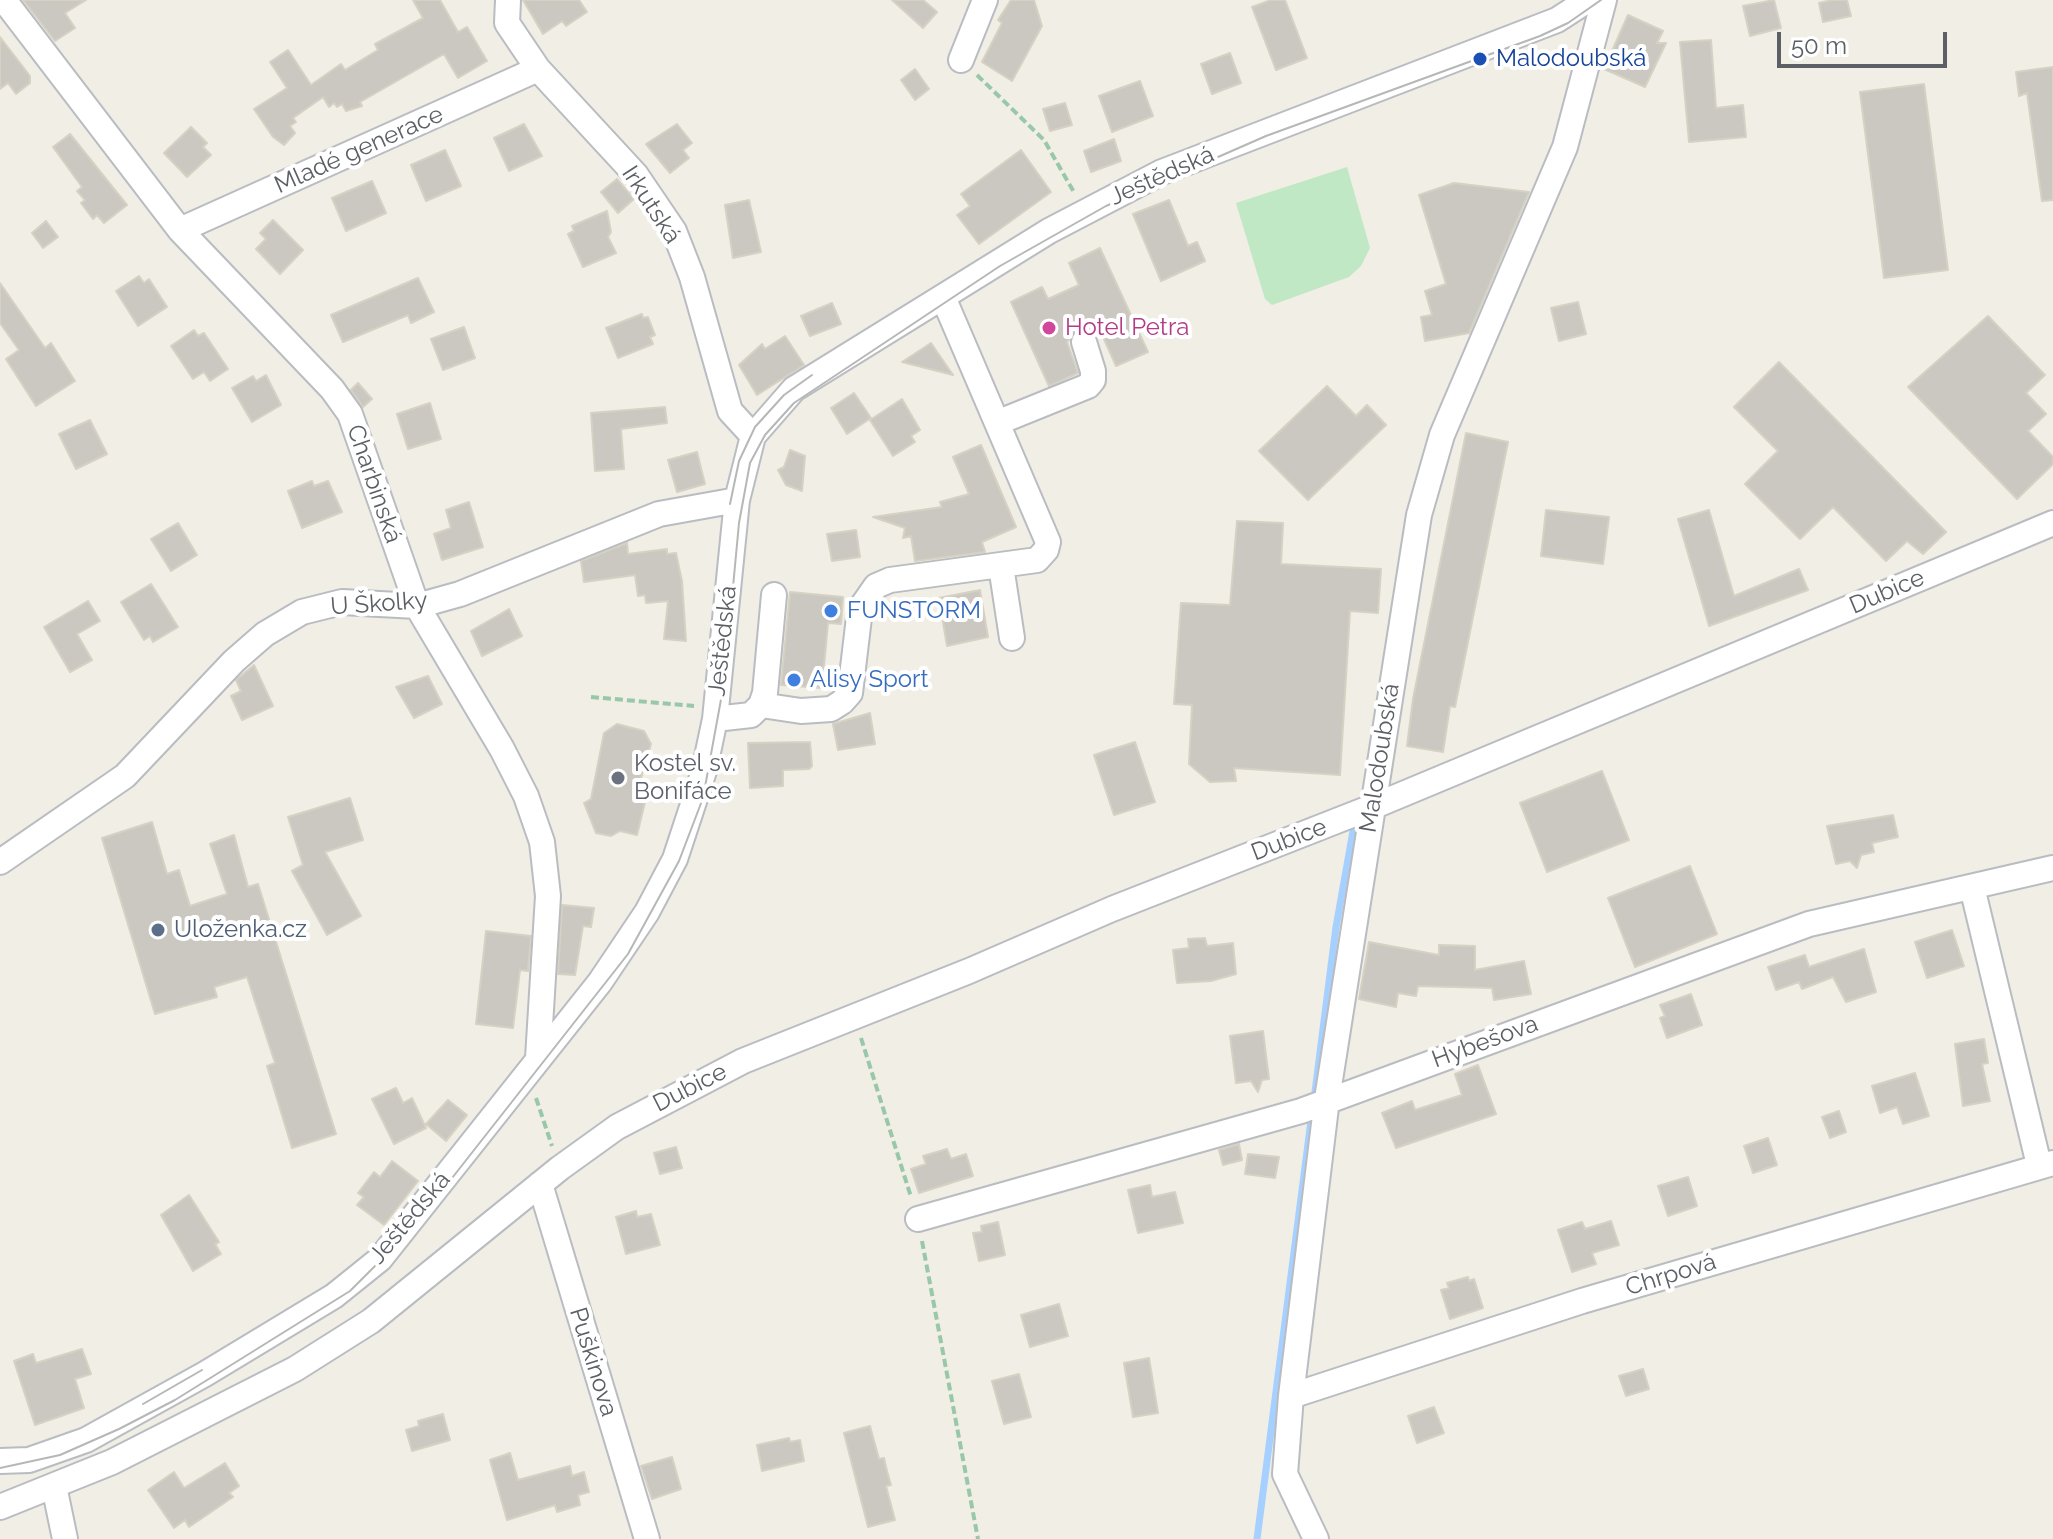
<!DOCTYPE html>
<html>
<head>
<meta charset="utf-8">
<style>
  body { margin:0 }
  #map { position:relative; width:2053px; height:1539px; overflow:hidden; background:#f0eee5; font-family:Raleway,sans-serif }
  canvas { display:block }
  .scale { position:absolute; left:1777px; top:32px; width:170px; height:36px; box-sizing:border-box; border:4px solid #5c6066; border-top:0; padding-left:10px; font-size:24px; line-height:28px; white-space:nowrap; color:#5c6066; -webkit-text-stroke:6px #fff; paint-order:stroke }
</style>
</head>
<body>
<div id="map">
<canvas width="2053" height="1539"></canvas>
<div class="scale">50 m</div>
</div>
<script>
const g = document.querySelector('canvas').getContext('2d');
g.lineJoin = 'round';
function paint(path, color) { g.fillStyle = color; g.fill(path, 'evenodd'); }
const shape = rows => new Path2D(rows.map(r => 'M' + r).join(''));
function strokePath(path, color, width, dash) { g.strokeStyle = color; g.lineWidth = width; g.lineCap = dash ? 'butt' : 'round'; g.setLineDash(dash || []); g.stroke(path); }
function label(font, color, halo, rows, align = 'center') {
  g.font = font + ' Raleway,sans-serif'; g.lineWidth = 8; g.setLineDash([]); g.textBaseline = 'middle'; g.strokeStyle = halo; g.fillStyle = color; for (const [text, x, y, turn = 0] of rows) {
    g.save(); g.translate(x, y); g.rotate((+turn || 0) * Math.PI / 180); g.textAlign = isNaN(turn) ? turn : align; if (halo) g.strokeText(text, 0, 0); g.fillText(text, 0, 0); g.restore();
  }
}
paint(shape([
  [1347,167,1370,248,1361,266,1349,277,1272,305,1265,299,1236,203]
]), '#c0e8c4');
strokePath(shape([
  [1314,1100,1336,927,1353,831],
  [1257,1539,1312,1113]
]), '#a5d0ff', 7);
const building = shape([
  [23,0,86,0,65,13,75,28,55,41,23,0],
  [413,0,440,0,458,32,467,27,487,61,458,78,444,54,360,102,362,106,346,111,342,104,337,107,334,103,329,107,323,97,293,118,296,122,290,126,295,133,284,145,273,137,254,109,287,88,270,62,288,50,311,85,341,64,345,70,378,50,375,44,423,18,413,0],
  [523,0,579,0,587,12,566,26,562,21,543,34,523,0],
  [892,0,923,0,937,12,923,28,892,0],
  [1011,0,1034,0,1042,26,1012,81,982,62,1002,23,998,20,1011,0],
  [1271,0,1285,0,1307,58,1276,70,1252,7,1271,0],
  [1774,0,1781,28,1750,36,1743,6,1774,0],
  [1832,0,1847,0,1851,16,1823,22,1819,3,1832,0],
  [1628,15,1663,31,1657,43,1666,43,1645,87,1604,69,1628,15],
  [0,37,30,76,30,83,16,94,8,83,0,89,0,37],
  [1711,40,1716,108,1743,105,1746,137,1689,142,1680,42,1711,40],
  [1230,53,1241,83,1212,94,1201,64,1230,53],
  [2053,67,2053,200,2042,201,2027,93,2019,96,2016,72,2053,67],
  [915,69,929,89,915,100,901,80,915,69],
  [1140,81,1153,116,1112,132,1099,96,1140,81],
  [1924,84,1948,270,1884,278,1860,92,1924,84],
  [1065,103,1072,125,1050,131,1043,109,1065,103],
  [524,124,542,156,509,171,494,138,524,124],
  [677,124,692,143,683,150,689,158,670,173,646,144,677,124],
  [191,127,207,143,203,147,211,155,187,177,164,153,191,127],
  [70,134,127,205,104,223,97,215,93,219,81,203,85,200,77,191,82,187,53,147,70,134],
  [1114,139,1121,161,1091,172,1084,151,1114,139],
  [445,150,461,186,426,201,411,165,445,150],
  [1021,150,1051,192,979,244,957,215,970,206,961,194,1021,150],
  [617,179,634,199,618,213,601,192,617,179],
  [372,181,386,213,346,231,332,198,372,181],
  [1454,183,1529,192,1469,333,1425,341,1421,317,1432,315,1425,291,1446,284,1419,195,1454,183],
  [749,200,761,252,733,258,725,205,749,200],
  [1169,200,1188,246,1197,242,1205,261,1161,281,1133,214,1169,200],
  [607,211,611,232,608,237,616,253,583,267,568,234,574,231,572,226,607,211],
  [273,220,303,250,280,274,256,249,266,239,260,233,273,220],
  [46,221,58,237,43,248,32,233,46,221],
  [1100,248,1148,352,1116,366,1099,328,1079,328,1067,342,1078,373,1049,386,1011,302,1042,287,1048,299,1079,285,1069,263,1100,248],
  [139,276,144,283,149,279,167,307,138,326,116,291,139,276],
  [418,278,434,312,411,323,408,315,343,342,331,315,418,278],
  [0,283,45,348,51,343,75,381,36,406,6,359,19,350,0,323,0,283],
  [1578,302,1586,334,1559,341,1551,308,1578,302],
  [832,303,841,324,810,336,801,316,832,303],
  [642,314,643,318,648,317,655,335,650,337,653,344,618,358,606,328,642,314],
  [1988,316,2045,375,2026,393,2046,414,2028,431,2053,457,2053,464,2017,499,1908,387,1988,316],
  [464,327,475,358,443,370,431,339,464,327],
  [194,330,198,336,204,333,228,369,210,381,204,372,193,379,171,346,194,330],
  [785,336,804,365,757,395,739,365,762,344,765,349,785,336],
  [931,343,953,375,902,362,931,343],
  [1779,362,1946,532,1923,554,1907,541,1886,561,1833,507,1800,539,1745,484,1778,451,1734,407,1779,362],
  [266,375,281,405,252,422,232,388,253,376,256,381,266,375],
  [358,383,372,399,363,407,351,390,358,383],
  [1327,386,1356,416,1367,405,1386,425,1308,500,1259,451,1327,386],
  [854,393,871,418,847,434,831,408,854,393],
  [902,399,920,430,911,436,915,442,893,456,870,420,902,399],
  [430,403,441,439,408,449,397,414,430,403],
  [665,407,667,423,621,429,624,469,595,471,591,413,665,407],
  [90,420,107,454,76,469,59,434,90,420],
  [1466,433,1508,442,1455,707,1450,706,1443,752,1407,746,1413,699,1466,433],
  [981,445,1016,527,982,542,985,552,915,561,911,536,903,538,905,528,873,517,942,507,940,502,969,494,953,457,981,445],
  [790,450,805,456,802,491,786,485,778,470,784,467,790,450],
  [697,452,705,484,677,492,668,460,697,452],
  [312,481,314,486,328,481,342,512,302,528,288,491,312,481],
  [469,502,483,547,442,560,434,534,451,528,446,510,469,502],
  [1546,510,1609,517,1603,564,1541,556,1546,510],
  [1709,510,1734,596,1799,569,1808,590,1709,626,1678,519,1709,510],
  [1237,521,1283,523,1281,564,1381,569,1378,613,1350,611,1340,775,1234,768,1236,781,1210,782,1189,764,1192,705,1174,704,1181,603,1230,605,1237,521],
  [178,523,197,555,171,571,151,539,178,523],
  [856,530,860,557,832,561,827,534,856,530],
  [627,543,628,554,667,549,667,554,676,553,682,581,686,641,664,639,668,601,646,603,645,595,638,596,635,575,584,582,581,561,627,543],
  [151,584,178,627,153,642,150,636,144,640,121,602,151,584],
  [980,590,988,637,947,646,939,598,980,590],
  [790,592,843,597,841,624,828,623,822,688,781,685,790,592],
  [88,601,100,621,77,634,92,660,70,672,44,627,88,601],
  [509,609,522,636,482,656,471,631,509,609],
  [254,665,273,706,242,720,231,696,241,691,236,680,254,665],
  [428,676,442,704,414,718,396,687,428,676],
  [870,713,875,744,838,750,833,724,870,713],
  [617,724,644,731,651,744,635,799,645,802,637,835,620,831,611,836,596,833,584,803,591,799,604,733,617,724],
  [810,742,812,766,809,769,783,770,783,786,750,788,748,743,810,742],
  [1135,742,1155,802,1114,815,1094,755,1135,742],
  [1602,771,1629,840,1547,872,1520,803,1602,771],
  [350,798,363,840,325,852,361,916,327,935,292,871,303,865,288,817,350,798],
  [1893,815,1898,837,1872,843,1874,852,1861,855,1857,868,1850,861,1836,864,1827,826,1893,815],
  [152,822,167,874,179,870,190,906,227,894,210,844,234,835,248,887,258,884,336,1134,292,1148,267,1066,275,1063,247,977,214,987,217,997,155,1014,102,838,152,822],
  [1690,866,1717,934,1635,967,1608,898,1690,866],
  [562,905,594,908,591,927,583,926,575,975,558,974,562,905],
  [1952,930,1964,966,1927,978,1915,942,1952,930],
  [486,931,531,936,528,971,520,970,513,1028,476,1024,486,931],
  [1205,938,1207,946,1233,943,1236,974,1211,981,1177,983,1173,950,1189,948,1188,939,1205,938],
  [1369,942,1439,955,1439,945,1475,946,1475,970,1524,961,1531,994,1494,1000,1492,988,1418,986,1416,996,1398,993,1396,1007,1359,999,1369,942],
  [1864,949,1876,992,1846,1002,1833,977,1802,989,1799,982,1776,990,1768,967,1805,955,1809,967,1864,949],
  [1691,994,1702,1025,1667,1038,1660,1018,1665,1016,1660,1005,1691,994],
  [1263,1031,1269,1079,1262,1080,1258,1092,1251,1081,1236,1083,1230,1036,1263,1031],
  [1984,1039,1988,1063,1982,1064,1990,1101,1963,1106,1955,1044,1984,1039],
  [1478,1065,1496,1114,1396,1148,1382,1113,1412,1101,1415,1110,1462,1095,1455,1074,1478,1065],
  [1915,1073,1929,1116,1903,1124,1897,1107,1880,1113,1872,1086,1915,1073],
  [396,1088,403,1103,412,1098,426,1128,394,1144,372,1099,396,1088],
  [448,1100,467,1115,446,1141,426,1124,448,1100],
  [1839,1111,1846,1132,1830,1138,1822,1117,1839,1111],
  [1768,1138,1777,1165,1753,1173,1744,1146,1768,1138],
  [1239,1144,1242,1160,1223,1165,1219,1150,1239,1144],
  [676,1147,682,1168,660,1174,654,1153,676,1147],
  [947,1149,951,1159,966,1154,973,1176,919,1193,911,1169,926,1164,923,1156,947,1149],
  [1248,1154,1279,1157,1275,1178,1245,1174,1248,1154],
  [392,1161,418,1181,384,1225,357,1205,364,1197,358,1193,374,1172,380,1177,392,1161],
  [1688,1177,1697,1206,1668,1216,1658,1186,1688,1177],
  [1150,1185,1152,1197,1175,1192,1183,1223,1138,1233,1128,1190,1150,1185],
  [189,1195,219,1242,215,1244,221,1254,193,1271,161,1215,189,1195],
  [636,1211,637,1217,651,1214,660,1245,626,1254,616,1217,636,1211],
  [1611,1221,1619,1245,1592,1253,1596,1264,1572,1272,1558,1230,1582,1222,1585,1229,1611,1221],
  [998,1222,1005,1255,979,1261,973,1233,982,1232,981,1226,998,1222],
  [1468,1277,1469,1281,1474,1279,1483,1308,1450,1319,1441,1290,1449,1288,1447,1283,1468,1277],
  [1059,1304,1068,1336,1030,1347,1021,1315,1059,1304],
  [82,1349,91,1374,75,1379,84,1408,35,1425,14,1361,33,1354,36,1363,82,1349],
  [1149,1358,1158,1413,1133,1417,1124,1363,1149,1358],
  [1643,1369,1649,1389,1626,1396,1619,1376,1643,1369],
  [1019,1374,1031,1417,1004,1424,992,1381,1019,1374],
  [1434,1407,1444,1433,1417,1443,1408,1416,1434,1407],
  [443,1414,450,1440,412,1451,406,1430,419,1426,418,1421,443,1414],
  [870,1426,879,1459,884,1458,887,1471,891,1485,886,1486,895,1520,868,1527,844,1433,870,1426],
  [789,1438,790,1442,800,1440,804,1461,762,1471,757,1445,789,1438],
  [510,1453,518,1480,570,1466,572,1476,584,1472,589,1492,578,1495,580,1505,557,1512,555,1505,507,1520,490,1460,510,1453],
  [672,1457,681,1489,652,1499,641,1466,672,1457],
  [225,1463,239,1486,229,1493,233,1497,189,1527,185,1520,174,1528,148,1490,174,1472,184,1488,225,1463]
]);
paint(building, '#cbc8c2');
strokePath(building, '#d5d1c3', 2);
const minor = shape([
  [4,0,180,230,332,389,350,414,417,606,502,749,526,796,542,842,548,896,538,1058],
  [508,0,507,23,538,69,636,175,674,231,692,277,730,411,753,436],
  [961,60,985,0],
  [180,230,538,69],
  [999,422,1088,386,1093,380,1093,371,1084,342],
  [1001,566,1012,638],
  [761,705,801,711,831,709,842,702,850,693,860,609,876,586,890,580,1037,560,1046,550,1048,542,943,297],
  [715,719,751,715,761,705,765,693,774,595],
  [0,862,125,776,234,661,265,634,302,612,342,602,417,606,460,594,659,514,737,500],
  [1972,887,2039,1165],
  [540,1184,647,1539],
  [918,1219,1301,1111,1809,924,2053,868],
  [1291,1396,1582,1301,2053,1163],
  [0,1461,29,1460,86,1440,205,1374,334,1296,380,1259,600,982,647,912,675,859,704,771,715,719,737,500,753,436,794,389,1049,231,1162,172,1557,20,1588,0],
  [54,1486,65,1539],
  [0,1507,112,1462,295,1369,371,1321,560,1168,617,1127,743,1061,969,971,1112,909,1372,807,2053,523],
  [1316,1539,1285,1474,1291,1396,1327,1099,1419,515,1442,435,1565,147,1604,0]
]);
strokePath(minor, '#b9bcc1', 28);
strokePath(shape([
  [977,75,1044,140,1075,194],
  [591,697,694,706],
  [861,1038,911,1197],
  [536,1098,552,1146],
  [922,1241,978,1539]
]), '#98c7a9', 4, [8, 4]);
strokePath(minor, '#fff', 24);
strokePath(shape([
  [730,504,739,461,755,427,784,395,812,375],
  [143,1404,202,1370],
  [0,1468,60,1455,119,1429,175,1400,350,1291,412,1229,628,954,679,861,703,798,724,683,739,523,750,463,765,435,794,403,1000,266,1106,206,1266,136,1540,36,1568,23,1601,0]
]), '#b6b7b7', 2);
for (const [x, y, r, color] of [
  [1480,59,8,"#1a4fb4"],
  [1049,328,8,"#d1479c"],
  [831,611,8,"#3f7fe0"],
  [794,680,8,"#3f7fe0"],
  [618,778,8,"#6b7280"],
  [158,930,8,"#5c6f8a"]
]) { const dot = new Path2D(); dot.arc(x, y, r, 0, 2 * Math.PI); g.fillStyle = color; g.fill(dot); strokePath(dot, '#fff', 3); }
label('24px', '#164399', '#fff', [
  ["Malodoubská",1496,59]
], 'left');
label('24px', '#5c6066', '#fff', [
  ["Mladé generace",359,150,-24],
  ["Ještědská",1162,176,-24],
  ["Irkutská",651,205,57],
  ["Charbinská",374,484,71],
  ["Dubice",1887,592,-23],
  ["U Školky",379,604,-4],
  ["Ještědská",723,641,-84],
  ["Malodoubská",1380,758,-81],
  ["Dubice",1289,840,-21],
  ["Hybešova",1485,1042,-20],
  ["Dubice",690,1088,-27],
  ["Ještědská",410,1218,-50],
  ["Chrpová",1671,1275,-17],
  ["Puškinova",593,1362,73]
]);
label('24px', '#b23c85', '#fff', [
  ["Hotel Petra",1065,328]
], 'left');
label('24px', '#366cbe', '#fff', [
  ["FUNSTORM",847,611],
  ["Alisy Sport",810,680]
], 'left');
label('24px', '#5b616d', '#fff', [
  ["Kostel sv.",634,764],
  ["Bonifáce",634,792]
], 'left');
label('24px', '#4e5e75', '#fff', [
  ["Uloženka.cz",174,930]
], 'left');
</script>
</body>
</html>
